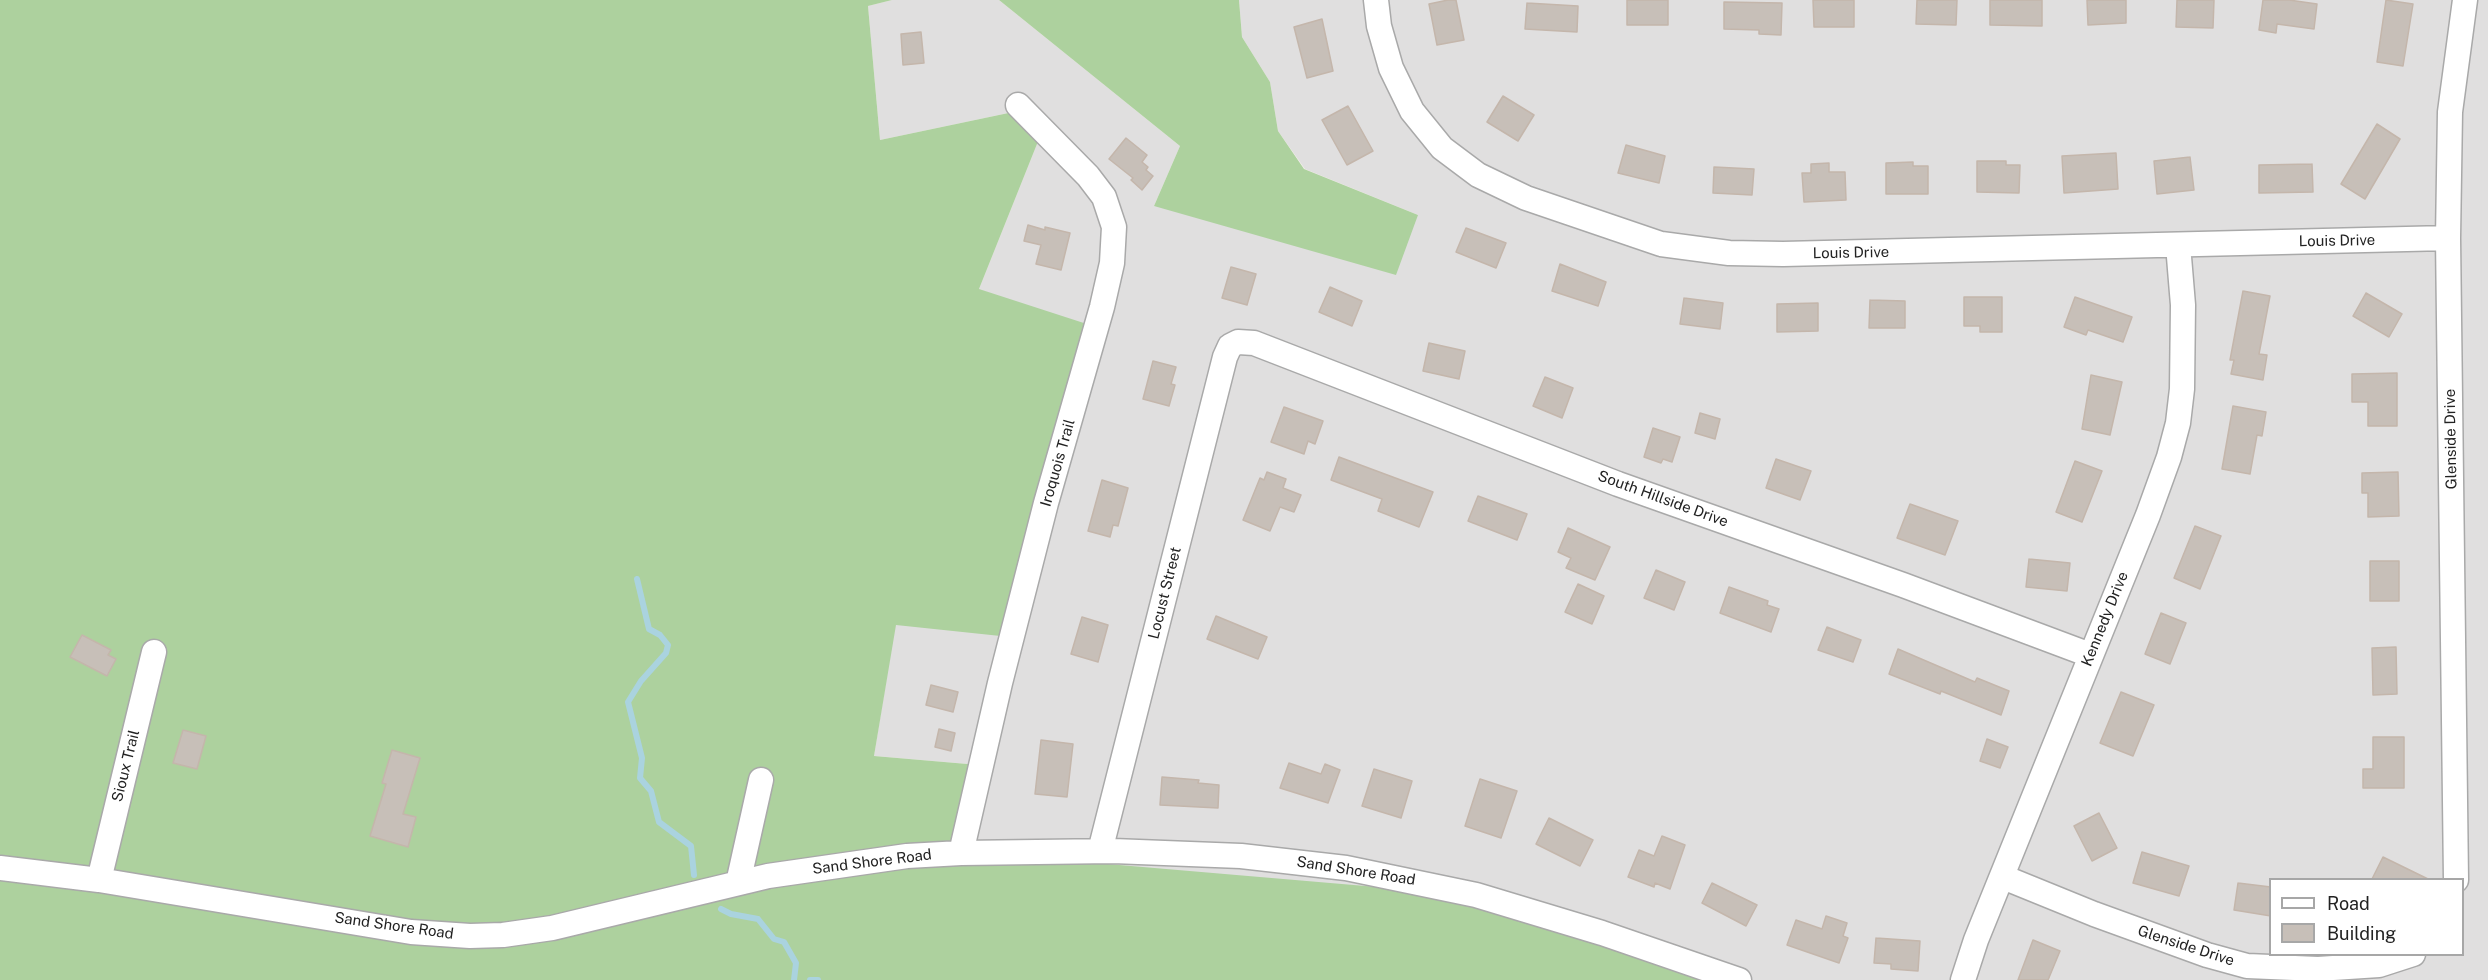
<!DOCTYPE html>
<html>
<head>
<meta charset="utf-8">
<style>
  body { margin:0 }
  #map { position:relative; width:2488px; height:980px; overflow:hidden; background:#f2efe9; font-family:"Public Sans",sans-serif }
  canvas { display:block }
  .legend { position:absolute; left:2269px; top:878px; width:195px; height:78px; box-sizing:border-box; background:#fff; border:2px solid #a7a7a7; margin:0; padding:8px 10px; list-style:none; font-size:18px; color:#222 }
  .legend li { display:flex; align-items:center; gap:12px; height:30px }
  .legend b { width:30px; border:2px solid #a7a7a7 }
</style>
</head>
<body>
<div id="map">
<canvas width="2488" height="980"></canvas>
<ul class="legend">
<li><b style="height:8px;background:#fff"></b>Road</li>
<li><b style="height:16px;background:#c7bfb8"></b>Building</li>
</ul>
</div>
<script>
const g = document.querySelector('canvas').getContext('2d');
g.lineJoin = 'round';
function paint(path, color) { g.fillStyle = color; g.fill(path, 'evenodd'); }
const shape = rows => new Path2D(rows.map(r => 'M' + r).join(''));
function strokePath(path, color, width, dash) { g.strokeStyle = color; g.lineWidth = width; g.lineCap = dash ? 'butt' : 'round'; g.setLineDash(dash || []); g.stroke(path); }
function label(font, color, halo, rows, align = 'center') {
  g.font = font + ' "Public Sans",sans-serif'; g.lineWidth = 4.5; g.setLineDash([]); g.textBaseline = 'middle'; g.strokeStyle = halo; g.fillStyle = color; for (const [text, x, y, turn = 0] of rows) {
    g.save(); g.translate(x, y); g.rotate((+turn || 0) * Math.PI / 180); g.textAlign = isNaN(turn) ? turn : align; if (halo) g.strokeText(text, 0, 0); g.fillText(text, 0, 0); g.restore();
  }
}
paint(shape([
  [892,0,999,0,1180,146,1154,206,1418,215,1305,169,1278,131,1270,82,1242,37,1239,0,2488,0,2488,980,1718,980,967,852,979,765,874,756,895,625,979,289,1041,134,1018,111,880,140,868,6],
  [2270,880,2462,880,2462,954,2270,954]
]), '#e0dfdf');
paint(shape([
  [0,0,892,0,868,6,880,140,1018,111,1041,134,979,289,1093,326,1010,637,896,625,874,756,979,765,967,852,1459,894,1718,980,0,980],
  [999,0,1239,0,1242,37,1270,82,1278,131,1304,169,1418,215,1396,275,1154,206,1180,146]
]), '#add19e');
strokePath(shape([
  [637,579,649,629,660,635,668,645,666,653,641,681,628,702,642,758,640,778,651,791,659,822,691,846,694,875],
  [721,909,731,914,758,919,774,939,784,942,796,963,794,980],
  [810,980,818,980]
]), '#aad3df', 6);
const building = shape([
  [1448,0,1456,0,1464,40,1437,45,1429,4,1448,0],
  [1627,0,1668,0,1668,25,1627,25,1627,0],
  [1813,0,1854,0,1854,27,1814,27,1813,0],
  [1917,0,1957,0,1956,25,1916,24,1917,0],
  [1990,0,2042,0,2042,26,1990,25,1990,0],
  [2087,0,2126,0,2126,23,2088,25,2087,0],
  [2177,0,2214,0,2213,28,2176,27,2177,0],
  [2263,0,2289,0,2317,4,2314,29,2277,24,2276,33,2259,30,2263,0],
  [2386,0,2413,4,2403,66,2377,62,2386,0],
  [1724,2,1782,3,1781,35,1759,34,1759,30,1724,29,1724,2],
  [1527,3,1578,6,1577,32,1525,29,1527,3],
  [1322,19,1333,71,1307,78,1294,27,1322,19],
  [921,32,924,63,903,65,901,34,921,32],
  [1503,96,1534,115,1518,141,1487,122,1503,96],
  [1348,106,1373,151,1347,165,1322,120,1348,106],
  [2377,124,2400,139,2365,199,2341,184,2377,124],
  [1126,138,1147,155,1142,162,1148,167,1146,170,1153,176,1142,190,1131,180,1133,178,1109,159,1126,138],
  [1626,145,1665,156,1659,183,1618,173,1626,145],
  [2116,153,2118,189,2064,193,2062,156,2116,153],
  [2190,157,2194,190,2157,194,2154,161,2190,157],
  [1977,161,2006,161,2006,165,2020,165,2019,193,1977,192,1977,161],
  [1913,162,1913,166,1928,166,1928,194,1886,194,1886,163,1913,162],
  [1829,163,1829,172,1845,172,1846,200,1804,202,1802,173,1811,173,1811,164,1829,163],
  [2312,164,2313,192,2259,193,2259,165,2312,164],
  [1714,167,1754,169,1752,195,1713,193,1714,167],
  [1028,225,1045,230,1045,227,1070,233,1061,270,1036,264,1041,245,1024,241,1028,225],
  [1466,228,1506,243,1496,268,1456,252,1466,228],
  [1560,264,1606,282,1598,306,1552,291,1560,264],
  [1231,267,1256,274,1247,305,1222,298,1231,267],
  [1330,287,1362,301,1352,326,1319,312,1330,287],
  [2243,291,2270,296,2259,354,2267,355,2263,380,2231,374,2234,360,2230,360,2243,291],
  [2366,293,2402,314,2389,337,2353,316,2366,293],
  [1964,297,2002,297,2002,332,1980,332,1980,326,1964,326,1964,297],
  [2075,297,2132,317,2123,342,2088,330,2086,335,2064,327,2075,297],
  [1684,298,1723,303,1720,329,1680,324,1684,298],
  [1870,300,1905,301,1905,328,1869,328,1870,300],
  [1818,303,1818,331,1777,332,1777,304,1818,303],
  [1429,343,1465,351,1459,379,1423,371,1429,343],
  [1153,361,1176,367,1171,384,1175,385,1169,406,1143,399,1153,361],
  [2397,373,2397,426,2368,426,2368,402,2352,402,2352,374,2397,373],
  [2091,375,2122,382,2110,435,2082,429,2091,375],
  [1545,377,1573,388,1562,418,1533,406,1545,377],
  [2233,406,2266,412,2262,436,2257,435,2250,474,2222,469,2233,406],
  [1284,407,1323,421,1315,444,1308,441,1304,454,1271,442,1284,407],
  [1700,413,1720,419,1715,439,1695,433,1700,413],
  [1653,428,1680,437,1672,462,1663,459,1661,463,1644,457,1653,428],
  [1339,457,1433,492,1419,527,1378,511,1382,499,1331,480,1339,457],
  [1776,459,1811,471,1800,500,1766,488,1776,459],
  [2075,461,2102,471,2082,522,2056,512,2075,461],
  [1267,472,1286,479,1283,488,1301,495,1294,512,1280,507,1270,531,1243,520,1260,478,1264,480,1267,472],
  [2398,472,2399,516,2368,517,2368,493,2362,493,2362,473,2398,472],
  [1102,480,1128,488,1118,526,1113,525,1110,537,1088,531,1102,480],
  [1478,496,1527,514,1517,540,1468,521,1478,496],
  [1910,504,1958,521,1945,555,1897,538,1910,504],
  [2195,526,2221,536,2200,589,2174,578,2195,526],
  [1568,528,1610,547,1595,580,1566,568,1571,558,1558,552,1568,528],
  [2029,559,2070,563,2067,591,2026,587,2029,559],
  [2370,561,2399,561,2399,601,2370,601,2370,561],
  [1656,570,1685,582,1674,610,1644,598,1656,570],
  [1578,584,1604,596,1592,624,1565,612,1578,584],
  [1729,587,1768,601,1767,605,1779,609,1771,632,1720,613,1729,587],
  [2161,613,2186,623,2170,664,2145,654,2161,613],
  [1216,616,1267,637,1258,659,1207,639,1216,616],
  [1082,617,1108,625,1098,662,1071,654,1082,617],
  [1827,627,1861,640,1853,662,1818,650,1827,627],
  [82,635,111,650,108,655,116,659,107,676,70,657,82,635],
  [2396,647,2397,694,2373,695,2372,648,2396,647],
  [1898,649,1975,682,1977,678,2009,691,2001,715,1941,691,1940,694,1889,674,1898,649],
  [931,685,958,692,953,712,926,705,931,685],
  [2121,692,2154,705,2133,756,2100,743,2121,692],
  [939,729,955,733,951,751,935,747,939,729],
  [183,730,206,736,197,769,173,763,183,730],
  [2373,737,2404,737,2404,788,2363,788,2363,769,2373,769,2373,737],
  [1987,739,2008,747,2000,768,1980,761,1987,739],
  [1041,740,1073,744,1067,797,1035,794,1041,740],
  [392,750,420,758,403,814,416,817,408,847,370,836,386,784,382,783,392,750],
  [1289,763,1321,774,1325,764,1340,770,1328,803,1280,788,1289,763],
  [1374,769,1412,781,1401,818,1362,806,1374,769],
  [1162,777,1199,780,1198,783,1219,785,1218,808,1160,805,1162,777],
  [1480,779,1517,791,1501,838,1465,826,1480,779],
  [2099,813,2117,848,2092,861,2074,826,2099,813],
  [1549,818,1593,840,1580,866,1536,844,1549,818],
  [1662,836,1685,845,1670,889,1655,883,1654,887,1628,877,1639,850,1654,856,1662,836],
  [2142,852,2189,866,2179,896,2133,883,2142,852],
  [2383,857,2428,879,2372,879,2383,857],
  [1712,883,1757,905,1746,926,1702,903,1712,883],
  [2238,883,2271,887,2271,916,2234,910,2238,883],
  [1826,916,1847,923,1843,936,1848,938,1839,963,1787,945,1796,920,1822,929,1826,916],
  [1876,938,1920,941,1918,971,1891,969,1891,964,1874,963,1876,938],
  [2033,940,2060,951,2048,980,2018,980,2033,940]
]);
paint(building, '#c7bfb8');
strokePath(building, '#c4b6ab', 1.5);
const minor = shape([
  [1376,0,1379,26,1391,68,1412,111,1442,148,1478,175,1526,198,1661,244,1729,253,1783,254,2448,238],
  [1100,851,1225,357,1230,346,1238,342,1254,343,1618,484,1903,585,2090,655],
  [961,853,1000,683,1046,503,1102,307,1112,263,1114,227,1104,197,1088,176,1018,105],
  [0,868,99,880,411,932,470,936,503,935,552,928,768,876,907,856,961,853,1113,851,1241,856,1346,868,1476,895,1602,933,1739,980],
  [2003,877,2094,914,2207,955,2247,966,2318,969,2379,965,2413,954],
  [99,880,154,652],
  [2456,880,2448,238,2450,112,2465,0],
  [738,883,761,780],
  [1963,980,1976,940,2148,515,2169,457,2178,423,2182,389,2183,305,2178,245]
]);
strokePath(minor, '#a9a9a9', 27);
strokePath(minor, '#fff', 24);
label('15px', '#222', '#fff', [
  ["Louis Drive",2337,241,-1],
  ["Louis Drive",1851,253,-1],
  ["Glenside Drive",2451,439,-91],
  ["Iroquois Trail",1058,463,-74],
  ["South Hillside Drive",1663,499,20],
  ["Locust Street",1165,593,-76],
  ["Kennedy Drive",2105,619,-68],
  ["Sioux Trail",126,766,-76],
  ["Sand Shore Road",872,862,-7],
  ["Sand Shore Road",1356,871,9],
  ["Sand Shore Road",394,926,8],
  ["Glenside Drive",2186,946,18]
]);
</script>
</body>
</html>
